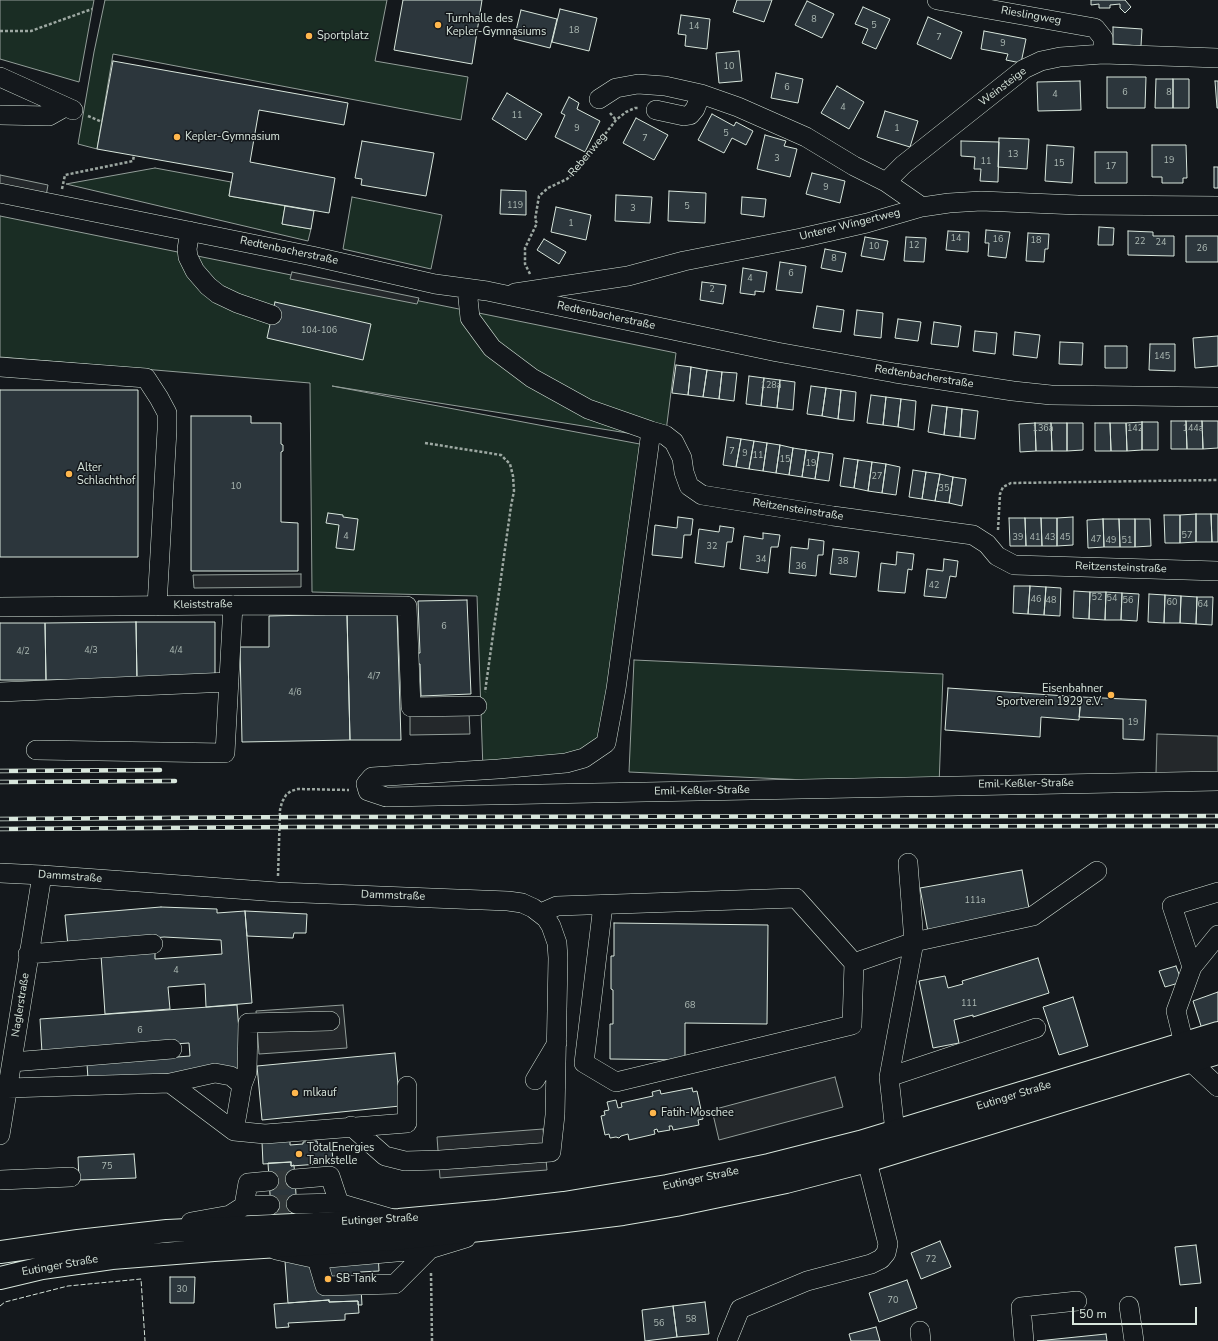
<!DOCTYPE html>
<html>
<head>
<meta charset="utf-8">
<style>
  body { margin:0 }
  #map { position:relative; width:1218px; height:1341px; overflow:hidden; background:#14181c; font-family:"Nunito Sans",sans-serif }
  canvas { display:block }
  .scale { position:absolute; left:1072px; top:1307px; width:125px; height:18px; box-sizing:border-box; border:2px solid #d8e6dc; border-top:0; padding-left:5px; font-size:12px; line-height:14px; white-space:nowrap; color:#d8e6dc; -webkit-text-stroke:3px #14181c; paint-order:stroke }
</style>
</head>
<body>
<div id="map">
<canvas width="1218" height="1341"></canvas>
<div class="scale">50 m</div>
</div>
<script>
const g = document.querySelector('canvas').getContext('2d');
g.lineJoin = 'round';
function paint(path, color) { g.fillStyle = color; g.fill(path, 'evenodd'); }
const shape = rows => new Path2D(rows.map(r => 'M' + r).join(''));
function strokePath(path, color, width, dash) { g.strokeStyle = color; g.lineWidth = width; g.lineCap = dash ? 'butt' : 'round'; g.setLineDash(dash || []); g.stroke(path); }
function label(font, color, halo, rows, align = 'center') {
  g.font = font + ' "Nunito Sans",sans-serif'; g.lineWidth = 3; g.setLineDash([]); g.textBaseline = 'middle'; g.strokeStyle = halo; g.fillStyle = color; for (const [text, x, y, turn = 0] of rows) {
    g.save(); g.translate(x, y); g.rotate((+turn || 0) * Math.PI / 180); g.textAlign = isNaN(turn) ? turn : align; if (halo) g.strokeText(text, 0, 0); g.fillText(text, 0, 0); g.restore();
  }
}
const green = shape([
  [0,0,94,0,79,82,0,59,0,0],
  [105,0,387,0,375,61,468,77,461,120,113,54,97,149,78,144,94,52,105,0],
  [155,168,231,182,229,196,285,206,282,224,311,229,308,241,66,184,155,168],
  [352,197,442,215,431,269,343,249,352,197],
  [0,216,676,353,665,439,332,386,645,445,606,743,584,758,483,770,477,596,312,592,310,383,0,357,0,216],
  [634,660,943,674,939,786,629,772,634,660]
]);
paint(green, '#1a2d24');
strokePath(green, '#939e99', 1);
const parking = shape([
  [0,175,48,185,46,196,0,187,0,175],
  [292,272,419,298,417,304,290,279,292,272],
  [301,574,301,587,194,588,193,575,301,574],
  [469,712,470,734,410,735,410,713,469,712],
  [1157,734,1218,736,1218,773,1156,774,1157,734],
  [343,1005,347,1048,259,1054,256,1011,343,1005],
  [835,1077,843,1107,719,1140,712,1110,835,1077],
  [543,1129,547,1170,440,1178,437,1137,543,1129]
]);
paint(parking, '#24282b');
strokePath(parking, '#939e99', 1);
const building = shape([
  [403,0,482,0,472,64,394,50,403,0],
  [737,0,772,0,764,22,733,12,737,0],
  [1091,0,1125,0,1131,7,1125,13,1120,8,1120,4,1110,5,1110,8,1099,8,1099,4,1091,5,1091,0],
  [807,1,834,14,822,38,795,25,807,1],
  [863,7,890,19,876,49,862,43,868,29,855,24,863,7],
  [560,9,597,18,589,51,552,42,560,9],
  [521,10,557,19,550,48,514,39,521,10],
  [681,15,710,19,707,49,685,46,686,35,678,34,681,15],
  [928,17,962,32,951,59,917,44,928,17],
  [1113,27,1142,29,1141,46,1113,44,1113,27],
  [984,31,1026,39,1021,63,1006,60,1008,54,981,49,984,31],
  [739,51,742,81,719,83,716,53,739,51],
  [113,61,348,103,344,125,259,110,250,162,335,178,329,213,229,196,233,173,97,149,113,61],
  [776,73,803,79,798,103,771,98,776,73],
  [1107,77,1146,77,1145,108,1107,108,1107,77],
  [1156,79,1173,79,1173,108,1155,108,1156,79],
  [1173,79,1189,79,1189,108,1173,108,1173,79],
  [1080,81,1081,110,1038,111,1037,82,1080,81],
  [1215,81,1218,81,1218,108,1217,108,1215,81],
  [837,86,864,102,849,129,821,113,837,86],
  [507,93,542,114,526,140,492,119,507,93],
  [569,97,579,103,577,109,600,121,585,152,555,137,565,115,561,113,569,97],
  [885,111,918,121,910,147,877,137,885,111],
  [712,114,734,126,736,122,753,131,746,145,732,138,724,153,698,140,712,114],
  [636,118,668,135,654,160,623,143,636,118],
  [765,135,786,141,784,146,797,149,790,177,757,169,765,135],
  [999,138,1029,139,1027,169,998,167,999,138],
  [362,141,434,153,426,196,361,185,362,179,355,178,362,141],
  [961,141,999,142,998,182,980,181,981,169,974,169,975,157,961,156,961,141],
  [1047,145,1074,147,1072,183,1045,181,1047,145],
  [1152,145,1186,145,1187,178,1183,178,1183,183,1162,183,1162,177,1152,177,1152,145],
  [1095,152,1127,152,1127,183,1095,183,1095,152],
  [1214,167,1218,167,1218,188,1214,188,1214,167],
  [812,173,845,181,840,203,806,194,812,173],
  [501,190,526,191,526,215,500,214,501,190],
  [669,191,706,193,705,223,668,221,669,191],
  [616,195,652,197,650,223,615,221,616,195],
  [742,197,766,199,764,217,741,214,742,197],
  [285,206,314,211,311,229,282,224,285,206],
  [556,207,591,215,586,240,551,232,556,207],
  [1099,227,1114,228,1113,245,1098,245,1099,227],
  [986,230,1010,232,1006,258,988,256,989,243,985,243,986,230],
  [948,231,969,232,968,252,946,250,948,231],
  [1128,231,1153,232,1153,236,1174,236,1174,256,1128,255,1128,231],
  [1028,233,1049,234,1048,249,1045,249,1044,262,1026,261,1028,233],
  [1186,236,1218,236,1218,262,1186,262,1186,236],
  [865,237,888,241,884,260,861,256,865,237],
  [906,237,926,238,924,262,904,261,906,237],
  [544,239,566,252,559,264,537,250,544,239],
  [825,249,846,253,842,272,821,268,825,249],
  [780,262,806,266,802,293,776,290,780,262],
  [743,268,767,272,764,292,755,291,755,295,740,293,743,268],
  [702,282,726,285,723,304,700,300,702,282],
  [275,302,371,324,363,360,267,338,275,302],
  [817,306,844,310,841,332,813,328,817,306],
  [857,310,883,313,881,338,854,335,857,310],
  [898,319,921,322,918,341,895,338,898,319],
  [934,322,961,326,958,347,931,344,934,322],
  [975,331,997,333,995,354,973,351,975,331],
  [1015,332,1040,335,1037,358,1013,355,1015,332],
  [1218,336,1218,366,1195,368,1193,338,1218,336],
  [1060,342,1083,343,1082,365,1059,364,1060,342],
  [1150,344,1175,344,1175,371,1149,370,1150,344],
  [1105,346,1127,346,1127,368,1105,368,1105,346],
  [676,365,691,367,688,395,672,393,676,365],
  [691,367,707,370,703,397,688,395,691,367],
  [707,370,722,372,719,399,703,397,707,370],
  [722,372,737,373,734,401,719,399,722,372],
  [749,376,764,378,761,406,746,404,749,376],
  [764,378,780,380,777,408,761,406,764,378],
  [780,380,795,382,793,410,777,408,780,380],
  [811,386,826,388,822,416,807,414,811,386],
  [826,388,841,390,838,419,822,416,826,388],
  [0,390,138,390,138,557,0,557,0,390],
  [841,390,856,392,854,421,838,419,841,390],
  [871,395,886,397,883,425,867,423,871,395],
  [886,397,901,399,898,427,883,425,886,397],
  [901,399,916,401,914,430,898,427,901,399],
  [932,405,947,407,944,435,928,432,932,405],
  [947,407,962,409,960,437,944,435,947,407],
  [962,409,978,411,975,439,960,437,962,409],
  [191,416,251,416,251,423,281,423,281,444,283,445,283,451,281,452,281,522,298,523,298,571,191,571,191,416],
  [1171,421,1186,421,1187,449,1171,449,1171,421],
  [1186,421,1202,421,1203,449,1187,449,1186,421],
  [1202,421,1218,421,1218,448,1203,449,1202,421],
  [1142,422,1142,450,1127,451,1126,423,1142,422],
  [1142,422,1158,422,1158,450,1142,450,1142,422],
  [1035,423,1036,451,1020,452,1019,424,1035,423],
  [1035,423,1051,423,1052,451,1036,451,1035,423],
  [1051,423,1067,423,1067,451,1052,451,1051,423],
  [1067,423,1083,423,1083,450,1067,451,1067,423],
  [1095,423,1110,423,1111,451,1095,451,1095,423],
  [1110,423,1126,423,1127,451,1111,451,1110,423],
  [727,437,741,439,736,467,723,465,727,437],
  [741,439,754,441,749,469,736,467,741,439],
  [754,441,767,443,763,471,749,469,754,441],
  [767,443,780,445,776,473,763,471,767,443],
  [780,445,793,448,789,475,776,473,780,445],
  [793,448,806,450,802,477,789,475,793,448],
  [806,450,819,452,815,479,802,477,806,450],
  [819,452,833,454,829,481,815,479,819,452],
  [844,458,858,460,854,488,840,486,844,458],
  [858,460,872,462,868,491,854,488,858,460],
  [872,462,886,464,882,493,868,491,872,462],
  [886,464,900,467,896,495,882,493,886,464],
  [913,470,926,472,922,499,909,497,913,470],
  [926,472,940,474,935,501,922,499,926,472],
  [940,474,953,477,949,503,935,501,940,474],
  [953,477,966,479,962,506,949,503,953,477],
  [328,513,343,515,343,517,358,519,354,550,336,548,339,525,326,523,328,513],
  [1196,514,1211,514,1212,542,1196,542,1196,514],
  [1196,514,1196,542,1180,543,1180,515,1196,514],
  [1211,514,1218,514,1218,542,1212,542,1211,514],
  [1164,515,1180,515,1180,543,1165,543,1164,515],
  [678,517,693,519,691,535,684,535,682,558,652,555,655,525,677,528,678,517],
  [1073,517,1073,545,1057,546,1057,518,1073,517],
  [1009,518,1025,518,1026,546,1010,546,1009,518],
  [1025,518,1041,518,1042,546,1026,546,1025,518],
  [1041,518,1057,518,1057,546,1042,546,1041,518],
  [1103,519,1119,519,1120,547,1104,547,1103,519],
  [1103,519,1104,547,1088,548,1087,520,1103,519],
  [1119,519,1135,519,1135,547,1120,547,1119,519],
  [1135,519,1150,519,1151,546,1135,547,1135,519],
  [720,526,734,528,732,542,727,542,724,567,695,563,699,529,719,532,720,526],
  [763,533,780,535,778,547,771,547,768,573,740,569,744,536,763,539,763,533],
  [809,539,824,541,823,555,818,555,816,576,789,573,791,547,808,549,809,539],
  [833,549,859,552,856,577,830,574,833,549],
  [897,552,914,554,912,570,908,569,905,593,878,591,881,563,896,565,897,552],
  [944,559,958,561,956,577,950,576,946,598,924,596,927,569,943,571,944,559],
  [1014,586,1030,586,1028,614,1013,613,1014,586],
  [1030,586,1046,587,1044,615,1028,614,1030,586],
  [1046,587,1061,588,1060,616,1044,615,1046,587],
  [1074,591,1090,592,1089,619,1073,618,1074,591],
  [1090,592,1106,592,1105,620,1089,619,1090,592],
  [1106,592,1122,593,1121,620,1105,620,1106,592],
  [1122,593,1139,594,1137,621,1121,620,1122,593],
  [1149,594,1165,595,1164,623,1148,622,1149,594],
  [1165,595,1181,596,1180,623,1164,623,1165,595],
  [1181,596,1197,597,1196,624,1180,623,1181,596],
  [1197,597,1213,597,1212,625,1196,624,1197,597],
  [467,600,471,694,421,696,420,664,415,664,415,653,420,653,418,601,467,600],
  [397,613,401,740,350,740,347,614,397,613],
  [347,614,350,740,242,742,240,647,269,647,269,616,347,614],
  [136,622,137,680,46,680,45,623,136,622],
  [136,622,215,622,215,679,137,680,136,622],
  [0,623,45,623,46,680,0,680,0,623],
  [948,688,1081,697,1079,720,1041,717,1040,737,945,730,948,688],
  [1081,697,1146,700,1144,740,1123,739,1123,719,1079,717,1081,697],
  [1022,870,1030,914,928,932,920,888,1022,870],
  [161,907,217,909,217,913,245,911,252,1003,206,1007,205,984,168,987,170,1009,105,1014,101,955,155,952,155,959,222,954,221,940,164,937,68,946,65,915,161,907],
  [245,911,307,914,306,933,294,933,293,938,247,936,245,911],
  [614,923,768,925,767,1024,685,1023,685,1060,610,1059,610,1024,613,1024,613,990,611,989,611,956,614,956,614,923],
  [1038,958,1049,993,973,1017,973,1015,954,1020,959,1043,933,1048,919,981,945,976,948,988,963,984,962,981,1038,958],
  [1176,966,1182,982,1165,987,1159,971,1176,966],
  [1218,992,1218,1024,1202,1029,1193,1001,1218,992],
  [1073,997,1088,1046,1059,1055,1043,1007,1073,997],
  [237,1005,242,1069,88,1079,87,1064,190,1056,189,1043,42,1053,40,1019,237,1005],
  [395,1053,400,1106,262,1120,257,1066,395,1053],
  [692,1088,693,1092,697,1091,703,1119,698,1120,699,1125,673,1130,672,1126,669,1126,670,1130,658,1132,657,1129,654,1130,655,1134,629,1140,628,1134,621,1136,619,1138,616,1137,610,1138,609,1134,605,1135,601,1116,605,1115,604,1111,609,1110,607,1102,616,1100,618,1108,622,1107,621,1103,653,1096,652,1092,660,1090,661,1094,692,1088],
  [290,1140,290,1145,303,1144,303,1142,317,1141,318,1149,332,1148,333,1163,291,1166,291,1162,263,1164,262,1142,290,1140],
  [134,1154,136,1178,79,1180,78,1157,134,1154],
  [291,1162,291,1166,294,1165,297,1209,271,1210,268,1163,291,1162],
  [940,1241,951,1267,921,1279,911,1253,940,1241],
  [1196,1245,1201,1283,1180,1285,1175,1247,1196,1245],
  [378,1252,379,1271,360,1272,362,1305,358,1305,358,1301,329,1302,329,1300,288,1303,285,1261,378,1252],
  [170,1277,195,1277,194,1303,170,1303,170,1277],
  [907,1280,917,1308,879,1322,869,1293,907,1280],
  [329,1300,329,1302,358,1301,359,1313,345,1314,345,1320,288,1323,289,1327,276,1328,274,1304,329,1300],
  [705,1302,709,1334,677,1337,673,1306,705,1302],
  [673,1306,677,1337,645,1341,642,1310,673,1306],
  [876,1327,880,1341,851,1341,849,1334,876,1327],
  [1106,1334,1107,1341,1037,1341,1106,1334]
]);
paint(building, '#2c363c');
strokePath(building, '#d8e6dc', 1);
strokePath(shape([
  [269,1181,295,1179],
  [270,1205,296,1204]
]), '#313739', 19, [19, 10]);
const minor = shape([
  [937,0,1095,28,1103,38,1103,54],
  [0,77,73,110],
  [599,99,616,88,638,84,665,86,701,94,738,107,806,137,854,166,886,182,922,207],
  [656,110,684,116,690,115,695,109,701,94],
  [0,115,49,116,65,107],
  [886,182,903,165,1024,69,1041,61,1060,57,1103,54,1218,58],
  [0,193,312,256,435,284,487,291,777,352,895,373,1013,391,1051,395,1218,397],
  [190,231,187,249,188,257,195,271,208,286,218,294,237,303,272,315],
  [467,289,470,318,492,348,532,378,588,409,651,431,665,435,674,442,682,458,684,472,689,486,702,495,833,516,973,535,987,544,997,556,1014,565,1218,571],
  [515,293,628,276,684,261,801,238,867,223,922,207,949,203,981,201,1078,205,1218,206],
  [0,367,146,378,159,398,167,413,167,430,157,606],
  [651,431,616,689,606,743,584,758,566,763,498,769,372,777,366,784,368,791,386,797,1218,781],
  [0,607,233,605,407,606,411,707,477,706],
  [0,692,229,682],
  [36,750,225,753,233,605],
  [0,873,42,875,278,892,508,901,522,903,533,908,546,918,551,926,557,943,558,958,555,1115,551,1152,440,1160,405,1161,385,1156,351,1126],
  [541,913,557,906,796,898,854,963,852,1025,616,1082,584,1063,603,905],
  [28,954,153,944],
  [854,963,914,942,1033,916,1097,871],
  [1192,967,1172,906,1218,892],
  [1184,1044,1176,1011,1192,967,1218,935],
  [1190,1061,1218,1087],
  [12,1062,172,1049],
  [889,1077,1036,1028],
  [535,1080,557,1043],
  [170,1083,215,1073,231,1076,242,1085,234,1131],
  [242,1085,247,1072,248,1023,330,1021],
  [8,1088,170,1083,234,1131,265,1134,407,1123,407,1086],
  [895,1132,889,1077,914,942,908,863],
  [0,1135,42,875],
  [295,1179,330,1176,339,1203],
  [0,1180,71,1177],
  [296,1204,339,1203,390,1218],
  [244,1206,248,1183,269,1181],
  [191,1222,230,1215,244,1206,270,1205],
  [276,1250,317,1259,325,1286,395,1284,430,1249,466,1238],
  [317,1259,430,1249],
  [1129,1306,1134,1341],
  [920,1331,921,1341],
  [727,1341,740,1309,807,1281,871,1264,881,1259,886,1253,888,1244,867,1161],
  [1024,1341,1021,1307,1077,1301]
]);
const major = shape([
  [0,1252,78,1241,167,1231,399,1220,497,1211,564,1203,667,1186,769,1165,860,1142,1218,1033],
  [0,1278,42,1268,112,1258,214,1250,394,1239,566,1221,623,1214,676,1205,786,1182,867,1161,1218,1053]
]);
strokePath(minor, '#d8e6dc', 20);
strokePath(major, '#d8e6dc', 24);
strokePath(shape([
  [0,31,31,31,92,9],
  [610,113,616,120],
  [88,116,102,122],
  [62,189,65,175,133,161,134,155],
  [530,274,525,264,525,248,537,223,535,220,539,196,548,188,567,179,578,169,616,120,626,112,635,108,638,108],
  [425,443,501,455,510,464,513,476,514,491,511,506,485,692],
  [998,530,1000,494,1003,487,1011,483,1218,480],
  [278,876,280,810,282,802,286,795,291,791,298,789,349,790],
  [431,1273,432,1341]
]), '#9da8a2', 2.5, [3, 2]);
strokePath(minor, '#14181c', 19);
strokePath(major, '#14181c', 22);
const rail = shape([
  [0,771,160,770],
  [0,782,175,781],
  [0,819,303,817,1218,816],
  [0,829,303,827,1218,826]
]);
strokePath(rail, '#d8e6dc', 4.5);
strokePath(rail, '#14181c', 3, [9]);
strokePath(shape([
  [0,1306,5,1302,68,1286,141,1279,145,1341]
]), '#d8e6dc', 1, [5, 2]);
for (const [x, y, r, color] of [
  [438,25,4,"#ffb74d"],
  [309,36,4,"#ffb74d"],
  [177,137,4,"#ffb74d"],
  [69,474,4,"#ffb74d"],
  [1111,695,4,"#ffb74d"],
  [295,1093,4,"#ffb74d"],
  [653,1113,4,"#ffb74d"],
  [299,1154,4,"#ffb74d"],
  [328,1279,4,"#ffb74d"]
]) { const dot = new Path2D(); dot.arc(x, y, r, 0, 2 * Math.PI); g.fillStyle = color; g.fill(dot); strokePath(dot, '#14181c', 1.5); }
label('9px', '#adbab4', null, [
  ["8",814,20],
  ["5",874,26],
  ["14",694,27],
  ["18",574,31],
  ["7",939,38],
  ["9",1003,44],
  ["10",729,67],
  ["6",787,88],
  ["6",1125,93],
  ["8",1169,93],
  ["4",1055,95],
  ["4",843,108],
  ["11",517,116],
  ["9",577,129],
  ["1",897,129],
  ["5",726,134],
  ["7",645,139],
  ["13",1013,155],
  ["3",777,159],
  ["19",1169,161],
  ["11",986,162],
  ["15",1059,164],
  ["17",1111,167],
  ["9",826,188],
  ["119",515,206],
  ["5",687,207],
  ["3",633,209],
  ["1",571,224],
  ["14",956,239],
  ["16",998,240],
  ["18",1036,241],
  ["22",1140,242],
  ["24",1161,243],
  ["12",914,246],
  ["10",874,247],
  ["26",1202,249],
  ["8",834,259],
  ["6",791,274],
  ["4",750,279],
  ["2",712,290],
  ["104-106",319,331],
  ["145",1162,357],
  ["128a",771,386],
  ["136a",1043,429],
  ["142",1135,429],
  ["144a",1193,429],
  ["7",732,452],
  ["9",745,454],
  ["11",758,456],
  ["15",785,460],
  ["19",811,464],
  ["27",877,477],
  ["10",236,487],
  ["35",944,489],
  ["57",1187,536],
  ["4",346,537],
  ["39",1018,538],
  ["41",1035,538],
  ["43",1050,538],
  ["45",1065,538],
  ["47",1096,540],
  ["49",1111,541],
  ["51",1127,541],
  ["32",712,547],
  ["34",761,560],
  ["38",843,562],
  ["36",801,567],
  ["42",934,586],
  ["52",1097,598],
  ["54",1112,599],
  ["46",1036,600],
  ["48",1051,601],
  ["56",1128,601],
  ["60",1172,603],
  ["64",1203,605],
  ["6",444,627],
  ["4/3",91,651],
  ["4/4",176,651],
  ["4/2",23,652],
  ["4/7",374,677],
  ["4/6",295,693],
  ["19",1133,723],
  ["111a",975,901],
  ["4",176,971],
  ["111",969,1004],
  ["68",690,1006],
  ["6",140,1031],
  ["75",107,1167],
  ["72",931,1260],
  ["30",182,1290],
  ["70",893,1301],
  ["58",691,1320],
  ["56",659,1324]
]);
label('11px', '#d8e6dc', '#14181c', [
  ["Rieslingweg",1031,16,10],
  ["Weinsteige",1003,87,-37],
  ["Rebenweg",588,155,-50],
  ["Unterer Wingertweg",850,225,-14],
  ["Redtenbacherstraße",289,251,12],
  ["Redtenbacherstraße",606,316,12],
  ["Redtenbacherstraße",924,377,9],
  ["Reitzensteinstraße",798,510,9],
  ["Reitzensteinstraße",1121,568,2],
  ["Kleiststraße",203,605,-1],
  ["Emil-Keßler-Straße",1026,784,-1],
  ["Emil-Keßler-Straße",702,791,-1],
  ["Dammstraße",70,877,4],
  ["Dammstraße",393,896,2],
  ["Naglerstraße",21,1005,-81],
  ["Eutinger Straße",1014,1096,-17],
  ["Eutinger Straße",701,1179,-12],
  ["Eutinger Straße",380,1220,-3],
  ["Eutinger Straße",60,1266,-10]
]);
label('11px', '#d8e6dc', '#14181c', [
  ["Turnhalle des",446,19],
  ["Kepler-Gymnasiums",446,32],
  ["Sportplatz",317,36],
  ["Kepler-Gymnasium",185,137],
  ["Alter",77,468],
  ["Schlachthof",77,481],
  ["Eisenbahner",1103,689,"right"],
  ["Sportverein 1929 e.V.",1103,702,"right"],
  ["mlkauf",303,1093],
  ["Fatih-Moschee",661,1113],
  ["TotalEnergies",307,1148],
  ["Tankstelle",307,1161],
  ["SB Tank",336,1279]
], 'left');
</script>
</body>
</html>
